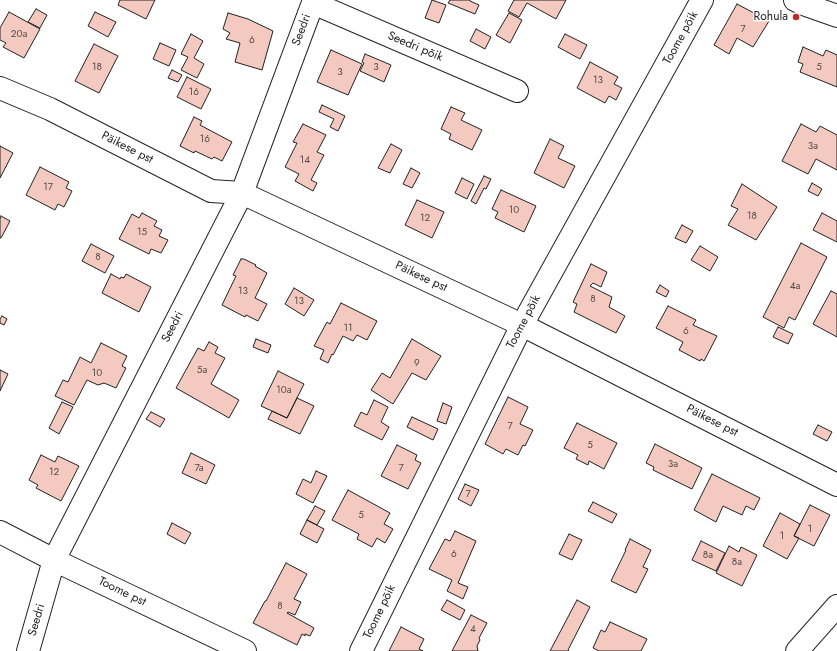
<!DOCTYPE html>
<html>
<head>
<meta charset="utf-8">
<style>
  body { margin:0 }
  canvas { display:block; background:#fff }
</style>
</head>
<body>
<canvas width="837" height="651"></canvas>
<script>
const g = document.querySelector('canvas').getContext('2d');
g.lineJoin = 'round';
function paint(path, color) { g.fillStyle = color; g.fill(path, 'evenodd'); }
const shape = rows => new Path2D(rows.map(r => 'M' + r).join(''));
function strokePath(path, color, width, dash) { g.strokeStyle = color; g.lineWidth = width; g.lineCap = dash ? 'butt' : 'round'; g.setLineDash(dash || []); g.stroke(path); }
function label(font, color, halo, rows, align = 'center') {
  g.font = font + ' Jost,sans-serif'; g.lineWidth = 3; g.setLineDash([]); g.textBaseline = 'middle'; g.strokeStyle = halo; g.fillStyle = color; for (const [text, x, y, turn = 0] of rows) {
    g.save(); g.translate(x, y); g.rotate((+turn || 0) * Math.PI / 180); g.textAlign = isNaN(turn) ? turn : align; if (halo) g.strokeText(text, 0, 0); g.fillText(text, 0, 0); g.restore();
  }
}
const building = shape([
  [120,0,155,0,146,19,118,5,120,0],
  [432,0,446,5,439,23,425,18,432,0],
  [450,0,470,0,470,1,479,5,475,14,448,3,450,0],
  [514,0,566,0,556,19,527,3,519,17,508,11,514,0],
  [737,4,769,21,753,47,737,38,729,54,714,45,737,4],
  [36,9,47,15,40,28,28,22,36,9],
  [9,12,40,29,24,58,3,47,6,43,0,40,0,28,9,12],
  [95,12,116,22,108,37,88,26,95,12],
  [228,13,248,19,273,31,262,70,235,62,240,43,226,39,230,33,223,29,228,13],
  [509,13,522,20,510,43,496,35,509,13],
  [476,29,491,37,485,49,470,41,476,29],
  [191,34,203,41,194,58,204,64,197,78,181,70,188,57,181,54,191,34],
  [565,34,587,45,580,59,558,47,565,34],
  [160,43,176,50,169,66,153,59,160,43],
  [94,44,118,56,99,93,75,81,94,44],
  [803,47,823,56,826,50,837,55,837,87,800,72,803,64,798,62,803,47],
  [331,50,362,64,348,95,317,82,331,50],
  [365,54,391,65,384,82,360,71,364,63,362,62,365,54],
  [590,62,618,77,614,84,622,88,616,100,609,96,605,103,577,88,590,62],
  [172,70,182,75,178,82,168,78,172,70],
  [187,77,211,89,201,109,177,97,187,77],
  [322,105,345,116,338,131,330,127,334,119,319,112,322,105],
  [451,107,465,113,461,120,482,130,472,150,449,139,451,134,441,129,451,107],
  [194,117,202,121,200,125,232,142,222,161,214,157,212,159,195,151,194,153,180,146,194,117],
  [303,124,326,135,317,152,324,155,311,180,317,183,313,191,295,181,299,174,285,167,297,143,293,142,303,124],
  [801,124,816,132,820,126,837,135,837,170,816,159,808,174,782,161,801,124],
  [550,139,564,146,558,158,575,166,564,188,534,173,550,139],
  [391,144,402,150,390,173,378,168,391,144],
  [0,146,13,153,0,178,0,146],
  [40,167,69,182,66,188,72,191,64,207,58,204,55,210,26,195,40,167],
  [411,168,420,173,412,188,403,184,411,168],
  [484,176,491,179,486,189,484,188,476,204,471,201,484,176],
  [462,178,474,184,467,199,455,193,462,178],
  [812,183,822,189,818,196,808,191,812,183],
  [742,184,777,207,756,240,728,225,738,209,731,206,742,184],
  [501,190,536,206,524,232,495,218,498,212,492,209,501,190],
  [417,200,444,212,432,238,405,225,417,200],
  [142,213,157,221,154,226,162,230,159,236,168,240,161,253,151,249,149,254,119,239,132,214,139,218,142,213],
  [822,213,837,221,837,242,813,230,822,213],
  [1,216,10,221,1,238,0,238,0,219,1,216],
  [682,225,693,231,686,243,675,238,682,225],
  [801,243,827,257,795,320,789,317,784,328,763,317,801,243],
  [91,244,114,256,105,273,82,261,91,244],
  [700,246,718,257,710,271,691,260,700,246],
  [241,259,244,259,256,265,255,266,267,273,255,298,267,304,258,321,246,315,245,317,222,305,236,276,233,275,241,259],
  [591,264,607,272,601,287,593,283,590,286,612,297,609,307,625,316,616,333,574,312,577,304,573,302,591,264],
  [111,274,120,279,121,277,124,278,126,274,151,287,139,312,102,293,111,274],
  [660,285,669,291,666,297,656,292,660,285],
  [294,288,314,300,304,316,285,304,294,288],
  [831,291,837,294,837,337,813,324,831,291],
  [341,303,377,321,367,340,357,335,353,341,343,336,333,355,332,354,328,363,320,359,324,350,314,346,327,322,330,324,341,303],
  [668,306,696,320,693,325,717,336,704,361,701,359,700,361,679,350,683,342,656,328,668,306],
  [2,316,7,319,4,325,0,323,0,319,2,316],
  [778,327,793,334,788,344,773,337,778,327],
  [256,339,271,345,268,353,253,347,256,339],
  [412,339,441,356,426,380,412,373,393,404,371,390,382,373,390,378,412,339],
  [209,342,218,347,215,353,225,358,211,384,239,400,229,418,176,388,198,348,204,351,209,342],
  [101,343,127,356,122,366,126,368,116,388,104,383,98,385,87,380,74,405,55,396,63,380,68,382,80,357,91,363,101,343],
  [0,370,8,374,0,391,0,370],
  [278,371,304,384,287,418,261,406,278,371],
  [508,397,528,407,520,424,533,430,525,446,523,445,518,455,506,449,503,454,485,444,508,397],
  [297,398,314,406,300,434,268,419,272,411,287,418,297,398],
  [374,400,388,407,381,422,389,427,382,440,354,426,361,412,367,415,374,400],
  [62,402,73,407,59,434,49,428,62,402],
  [443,403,452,407,446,424,437,421,443,403],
  [151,412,165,419,160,427,146,419,151,412],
  [412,417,438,429,433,440,407,427,412,417],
  [577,423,617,443,604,469,589,461,588,465,576,459,578,455,564,448,577,423],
  [818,425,832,432,827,441,813,434,818,425],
  [655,444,702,468,692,489,653,470,654,467,646,463,655,444],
  [397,445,417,455,415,460,421,463,408,489,381,476,397,445],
  [191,453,215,465,206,484,182,473,191,453],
  [41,455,55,462,58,456,79,466,61,501,36,488,38,485,29,480,41,455],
  [316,471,327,476,313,503,296,494,303,479,311,483,316,471],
  [712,474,760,498,754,510,746,506,742,515,723,506,716,522,694,510,712,474],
  [465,484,479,490,471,506,458,499,465,484],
  [348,490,390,513,384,524,393,529,385,543,377,538,372,547,357,539,359,534,332,520,348,490],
  [593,502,617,514,612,523,588,511,593,502],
  [810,505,830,515,814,546,794,536,810,505],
  [315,506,325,511,317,525,307,520,315,506],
  [780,513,800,524,794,536,799,538,787,559,763,546,780,513],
  [307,520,324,529,317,543,300,534,307,520],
  [172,523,191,533,185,544,167,534,172,523],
  [455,531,476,541,458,583,468,587,463,599,447,591,452,580,429,569,445,539,450,541,455,531],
  [569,534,582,540,572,560,559,554,569,534],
  [630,539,651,550,643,567,648,569,636,593,611,581,626,550,625,550,630,539],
  [701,541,725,553,716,571,692,560,701,541],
  [729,546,739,552,741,547,757,555,742,586,716,573,729,546],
  [286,563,307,574,294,599,301,602,295,615,288,612,287,613,314,628,310,636,305,634,305,636,302,634,297,645,253,623,265,601,266,601,286,563],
  [447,600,465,610,460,620,441,610,447,600],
  [577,600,590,607,568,650,569,651,550,651,577,600],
  [471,615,487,623,479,638,480,640,477,646,478,651,452,651,471,615],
  [610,622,647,639,641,651,599,651,593,648,601,630,605,632,610,622],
  [401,627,424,639,419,649,423,651,389,651,401,627]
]);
paint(building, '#f3c9c0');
strokePath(building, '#222', 1);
const minor = shape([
  [313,3,517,91],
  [0,88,50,109,211,191,242,193,522,325,837,485],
  [0,532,54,560,245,651],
  [28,651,54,560,242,193,314,0],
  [361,651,522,325,702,0],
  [797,651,837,606]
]);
const major = shape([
  [795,0,803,4,837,16]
]);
strokePath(minor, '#222', 24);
strokePath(major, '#222', 24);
strokePath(minor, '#fff', 22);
strokePath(major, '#fff', 22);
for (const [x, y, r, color] of [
  [796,17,4,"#c62828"]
]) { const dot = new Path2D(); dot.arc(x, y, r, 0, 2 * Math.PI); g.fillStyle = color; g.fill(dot); strokePath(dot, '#fff', 1.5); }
label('10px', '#564c4a', null, [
  ["7",743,30],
  ["20a",19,35],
  ["6",252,41],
  ["18",97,68],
  ["3",376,68],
  ["5",819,68],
  ["3",340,73],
  ["13",598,81],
  ["16",194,93],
  ["16",205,140],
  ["3a",813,147],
  ["14",305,161],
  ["17",48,188],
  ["10",514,211],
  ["18",752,217],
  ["12",425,219],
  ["15",142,233],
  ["8",98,258],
  ["4a",795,287],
  ["13",243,292],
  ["8",593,300],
  ["13",299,302],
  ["11",348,329],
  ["6",686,332],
  ["9",417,364],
  ["5a",202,371],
  ["10",97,374],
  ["10a",284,391],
  ["7",510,427],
  ["5",590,446],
  ["3a",673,465],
  ["7a",199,469],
  ["7",401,469],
  ["12",54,473],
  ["7",468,495],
  ["5",361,516],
  ["1",810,530],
  ["1",782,537],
  ["6",454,555],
  ["8a",708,556],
  ["8a",737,563],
  ["8",280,607],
  ["4",473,630]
]);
label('12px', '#222', '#fff', [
  ["Rohula",788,17]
], 'right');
label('12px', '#222', '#fff', [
  ["Seedri",302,30,-70],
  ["Toome põik",681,38,-61],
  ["Seedri põik",415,47,23],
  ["Päikese pst",127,148,27],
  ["Päikese pst",421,277,25],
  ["Toome põik",524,322,-62],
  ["Seedri",173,327,-63],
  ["Päikese pst",712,421,27],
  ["Toome pst",122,592,26],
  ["Toome põik",380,612,-64],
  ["Seedri",37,620,-74]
]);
</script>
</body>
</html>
